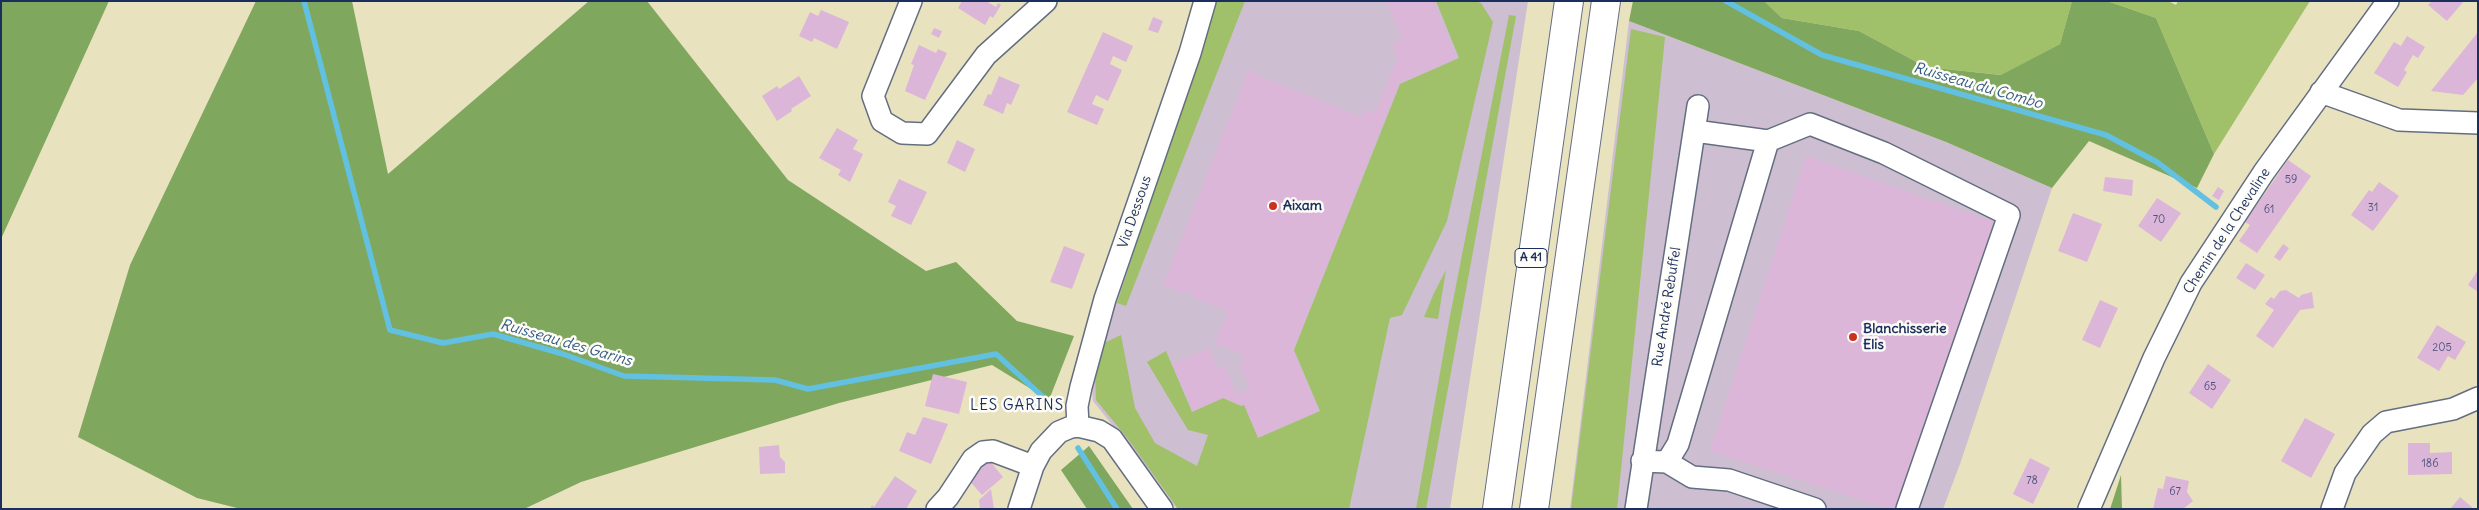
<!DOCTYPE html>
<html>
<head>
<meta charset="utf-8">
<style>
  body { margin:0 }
  #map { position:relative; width:2479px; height:510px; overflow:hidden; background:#e9e2bf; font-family:Delius,sans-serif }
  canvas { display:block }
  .frame { position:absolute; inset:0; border:2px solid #1b2f5e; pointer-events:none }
</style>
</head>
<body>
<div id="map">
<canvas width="2479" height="510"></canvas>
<div class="frame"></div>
</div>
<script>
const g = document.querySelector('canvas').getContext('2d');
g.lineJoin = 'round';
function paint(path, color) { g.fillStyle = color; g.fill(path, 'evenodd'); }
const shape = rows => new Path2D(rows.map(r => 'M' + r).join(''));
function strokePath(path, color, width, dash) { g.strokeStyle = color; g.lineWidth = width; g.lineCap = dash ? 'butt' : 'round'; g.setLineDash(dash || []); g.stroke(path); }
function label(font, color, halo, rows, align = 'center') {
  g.font = font + ' Delius,sans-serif'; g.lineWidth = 5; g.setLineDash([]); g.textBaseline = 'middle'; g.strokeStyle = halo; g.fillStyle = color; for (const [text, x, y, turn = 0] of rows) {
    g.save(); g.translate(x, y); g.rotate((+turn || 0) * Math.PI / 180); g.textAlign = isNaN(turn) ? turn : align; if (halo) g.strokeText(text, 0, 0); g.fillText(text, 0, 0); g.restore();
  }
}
paint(shape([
  [1224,1,1528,1,1450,509,1177,509,1155,478,1093,401,1091,373,1144,211],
  [1629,21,1946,142,2052,188,1960,464,1943,509,1570,509]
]), '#cebed1');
paint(shape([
  [1217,1,1245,1,1126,306,1117,303],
  [1436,1,1475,1,1481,3,1493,22,1447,221,1402,315,1390,318,1349,509,1178,509,1128,439,1096,400,1095,372,1104,343,1121,335,1135,408,1155,443,1197,466,1208,435,1188,430,1147,362,1166,351,1192,412,1223,398,1241,406,1244,405,1258,438,1320,411,1294,350,1400,84,1459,58],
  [1764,1,2072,1,2060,44,2002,75,1926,67,1859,31,1782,18],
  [2107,1,2168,1,2176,5,2178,1,2310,1,2214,154,2156,18],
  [1509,15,1516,16,1426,509,1416,509,1450,316],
  [1631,29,1665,37,1617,509,1571,509],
  [1446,270,1438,319,1424,317,1434,293]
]), '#a0c16a');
paint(shape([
  [1,1,109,1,1,239],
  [256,1,352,1,388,174,589,1,647,1,788,180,926,271,956,262,1017,321,1074,336,1049,400,992,365,839,403,581,482,524,509,241,509,197,498,78,437,130,265],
  [1633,1,1764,1,1782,18,1859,31,1926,67,2001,75,2060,44,2072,1,2107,1,2156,18,2214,154,2197,188,2089,141,2052,188,1946,142,1629,21],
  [1089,446,1133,509,1087,509,1061,470],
  [2121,475,2122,509,2110,509,2112,503]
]), '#80a75e');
strokePath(shape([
  [304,1,390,330,443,343,493,334,563,354,624,376,775,380,808,389,996,354,1052,405],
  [1726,1,1822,55,2106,135,2157,162,2216,207],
  [1078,448,1117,509]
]), '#62c0e0', 5.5);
paint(shape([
  [962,1,986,1,996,7,998,3,1001,5,993,18,990,16,985,25,958,8],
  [1386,1,1433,1,1457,58,1399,83,1314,298,1310,297,1308,301,1312,303,1293,350,1319,411,1258,437,1244,404,1241,405,1226,399,1225,397,1193,411,1172,364,1209,348,1217,368,1224,365,1236,393,1239,394,1250,390,1240,365,1244,355,1215,343,1228,311,1192,297,1193,293,1187,290,1185,294,1163,285,1248,71,1361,117,1364,109,1375,113,1397,58,1392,44,1403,40],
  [2432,1,2464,1,2447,21,2428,5],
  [821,10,849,22,837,49,814,38,812,42,799,36,810,12,818,16],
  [1153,17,1163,21,1158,33,1148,30],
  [934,28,942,31,939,38,931,34],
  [1103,32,1133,46,1126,62,1113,56,1110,64,1122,70,1108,101,1096,95,1092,104,1104,109,1097,125,1067,112],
  [2478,32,2478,78,2463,95,2431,91],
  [2407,36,2425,47,2418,58,2413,55,2404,70,2407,72,2398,87,2374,73,2394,42,2401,46],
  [919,45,936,53,938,49,947,53,925,100,905,91,914,65,911,64],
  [799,76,811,96,791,109,792,111,777,121,762,96,777,86,779,89],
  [999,76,1020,85,1011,105,1007,103,1003,114,983,105,988,94,991,95],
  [837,128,858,140,853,149,863,154,850,182,838,175,841,170,819,158],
  [957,140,975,149,965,172,947,163],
  [1806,156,1994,222,1902,509,1889,509,1710,451],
  [2288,160,2311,176,2257,253,2239,241,2250,225,2245,222],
  [2105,177,2133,180,2132,196,2103,191],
  [899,179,927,192,911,225,891,216,896,206,888,202],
  [2379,182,2399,196,2373,231,2351,215,2369,190,2372,192],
  [2218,187,2224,191,2219,200,2212,196],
  [2157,198,2181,213,2161,242,2138,226],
  [2073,213,2102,224,2087,262,2058,251],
  [2283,244,2289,248,2280,261,2274,257],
  [1064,246,1085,254,1072,289,1050,282],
  [2246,263,2265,275,2255,290,2236,278],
  [2478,270,2478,292,2468,285],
  [2286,290,2299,298,2301,295,2312,292,2314,308,2300,310,2273,348,2256,336,2274,310,2265,304,2271,297,2274,299,2280,291],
  [2100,300,2118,308,2100,348,2082,340],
  [2437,325,2466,342,2455,360,2448,356,2439,371,2417,358],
  [2208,364,2231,380,2212,409,2189,393],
  [933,374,967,382,959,414,925,406],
  [923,417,948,424,931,464,899,451,907,432,915,435],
  [2305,418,2335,434,2311,478,2281,461],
  [2408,443,2430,443,2430,453,2452,452,2452,474,2408,475],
  [779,445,780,457,785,462,785,473,760,474,759,447],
  [2030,458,2050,468,2033,504,2013,494],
  [989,460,1003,477,982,495,967,478],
  [895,476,917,491,906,509,870,509,872,505,874,507],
  [2166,476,2189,481,2187,492,2193,501,2183,509,2153,509,2158,488,2163,489],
  [991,489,994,509,980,509,979,500],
  [2460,497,2474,509,2450,509]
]), '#dbb6d8');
const minor = shape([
  [911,1,873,96,882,121,902,133,927,134,986,55,1046,1],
  [2321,92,2399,120,2478,123],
  [1695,131,1768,141,1810,124,1884,153,2009,215,1907,509],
  [1078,426,1077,406,1081,387,1105,299,1190,53,1205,1],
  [1642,461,1667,462,1678,444,1768,141],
  [1667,462,1692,477,1729,480,1815,509],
  [937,509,948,497,973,459,983,452,993,451,1033,466],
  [1019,509,1033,466,1041,451,1059,432,1071,427,1078,426,1099,431,1112,439,1162,509],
  [1636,509,1698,106],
  [2089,509,2154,358,2191,283,2264,172,2388,1],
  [2332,509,2345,473,2372,434,2386,422,2453,409,2478,398]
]);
const highway = shape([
  [1497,509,1569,1],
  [1534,509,1606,1]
]);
strokePath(minor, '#636e80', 24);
strokePath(highway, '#636e80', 30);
strokePath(minor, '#fff', 21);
strokePath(highway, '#fff', 28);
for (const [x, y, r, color] of [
  [1273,206,5,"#c8321e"],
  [1853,337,5,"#c8321e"]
]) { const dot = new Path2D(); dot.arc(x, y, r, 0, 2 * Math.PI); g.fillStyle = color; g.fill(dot); strokePath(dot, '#fdfcf7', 2); }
label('11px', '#4b517c', null, [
  ["59",2291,180],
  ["31",2373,208],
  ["61",2269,210],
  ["70",2159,220],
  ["205",2442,348],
  ["65",2210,387],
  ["186",2430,464],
  ["78",2032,481],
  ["67",2175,492]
]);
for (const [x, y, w] of [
  [1531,258,32]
]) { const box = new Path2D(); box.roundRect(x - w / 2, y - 9.5, w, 19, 4); g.fillStyle = '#fdfcf7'; g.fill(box); strokePath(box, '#1b2f5e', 1); }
label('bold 12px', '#1b2f5e', null, [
  ["A 41",1531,258]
]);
label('bold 14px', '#1b2f5e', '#fdfcf7', [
  ["Aixam",1283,206],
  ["Blanchisserie",1863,329],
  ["Elis",1863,345]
], 'left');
label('14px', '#1b2f5e', '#fdfcf7', [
  ["Via Dessous",1135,212,-71],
  ["Chemin de la Chevaline",2227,231,-57],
  ["Rue André Rebuffel",1667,307,-81]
]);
label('italic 15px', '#305a85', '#fdfcf7', [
  ["Ruisseau du Combo",1978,86,16],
  ["Ruisseau des Garins",566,343,16]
]);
g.letterSpacing = '1px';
label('15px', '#1b2f5e', '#fdfcf7', [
  ["LES GARINS",1017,406]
]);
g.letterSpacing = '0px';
</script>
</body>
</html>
